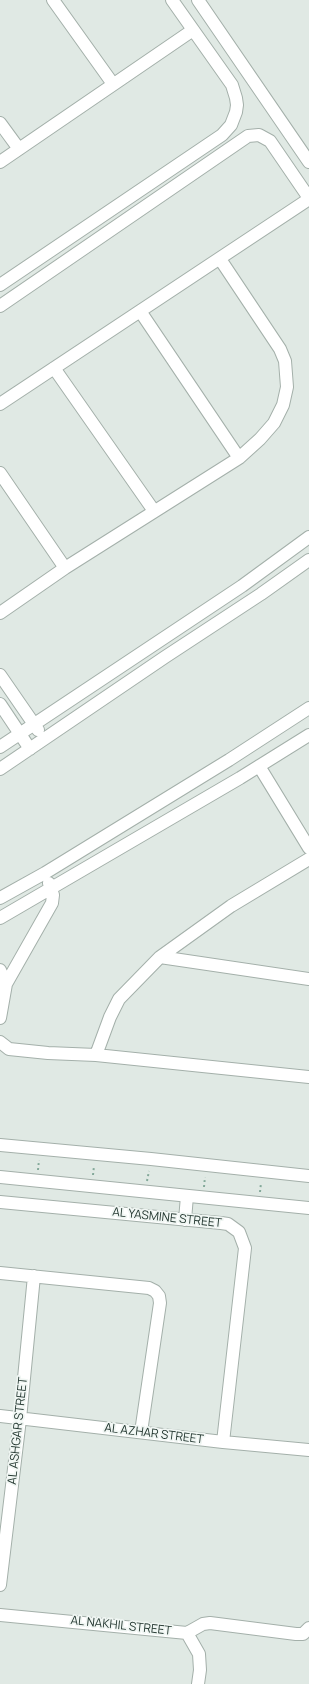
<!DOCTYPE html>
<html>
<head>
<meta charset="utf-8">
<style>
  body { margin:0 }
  canvas { display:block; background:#e0e9e4 }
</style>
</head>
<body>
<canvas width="309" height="1684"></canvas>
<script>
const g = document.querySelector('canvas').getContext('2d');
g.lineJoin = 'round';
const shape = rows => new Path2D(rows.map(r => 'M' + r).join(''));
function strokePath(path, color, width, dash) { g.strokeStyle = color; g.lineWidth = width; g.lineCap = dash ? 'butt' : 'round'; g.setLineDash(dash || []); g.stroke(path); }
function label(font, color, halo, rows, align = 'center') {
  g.font = font + ' Manrope,sans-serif'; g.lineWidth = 3.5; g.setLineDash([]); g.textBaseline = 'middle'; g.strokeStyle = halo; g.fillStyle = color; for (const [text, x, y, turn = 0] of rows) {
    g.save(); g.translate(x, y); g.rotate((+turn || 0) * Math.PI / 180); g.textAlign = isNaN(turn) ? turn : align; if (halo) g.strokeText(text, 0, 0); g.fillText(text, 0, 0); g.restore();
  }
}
const minor = shape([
  [53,0,113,84],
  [198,0,309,162],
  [0,123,19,149],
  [0,162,193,30],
  [0,285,222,135,231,125,236,112,237,105,236,98,232,85,172,0],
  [0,306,248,136,259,135,270,141,309,198],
  [140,311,239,458],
  [54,368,154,511],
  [0,404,309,199],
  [0,473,65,568],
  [0,613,65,568,239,458,260,439,274,423,283,405,287,387,285,361,280,349,220,259],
  [0,675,38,730],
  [0,704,30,749],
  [0,747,242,586,309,537],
  [259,766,309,848],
  [0,769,165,657,261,594,309,560],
  [0,898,45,873,229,760,309,708],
  [0,918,240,778,309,735],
  [160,957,309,979],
  [0,970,6,984],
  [0,1018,6,984,52,903,53,895,49,883],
  [0,1042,9,1049,48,1053,96,1055,309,1077],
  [96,1055,110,1017,119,999,160,957,231,906,309,859],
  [0,1202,221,1223,228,1224,239,1232,245,1248,244,1257,223,1442],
  [185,1220,187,1196],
  [0,1273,149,1288,155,1291,159,1296,160,1303,141,1432],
  [0,1416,223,1442,309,1450],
  [0,1585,20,1419,34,1276],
  [0,1615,187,1633,199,1654,200,1670,198,1684],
  [187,1633,203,1624,210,1623,296,1634,303,1634,309,1628]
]);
const tertiary = shape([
  [0,1145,151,1159,309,1176],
  [0,1177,309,1208]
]);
strokePath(minor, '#a4b0aa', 14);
strokePath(tertiary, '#a4b0aa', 14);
strokePath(shape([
  [38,1170,39,1160],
  [93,1175,94,1166],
  [147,1181,149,1171],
  [204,1187,205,1177],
  [260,1192,261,1183]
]), '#84a99a', 2, [2, 3]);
strokePath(minor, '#fff', 12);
strokePath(tertiary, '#fff', 12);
label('12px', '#233730', '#f0f6f3', [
  ["AL YASMINE STREET",167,1218,6],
  ["AL ASHGAR STREET",18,1431,-84],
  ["AL AZHAR STREET",154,1434,7],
  ["AL NAKHIL STREET",121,1626,6]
]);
</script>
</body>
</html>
